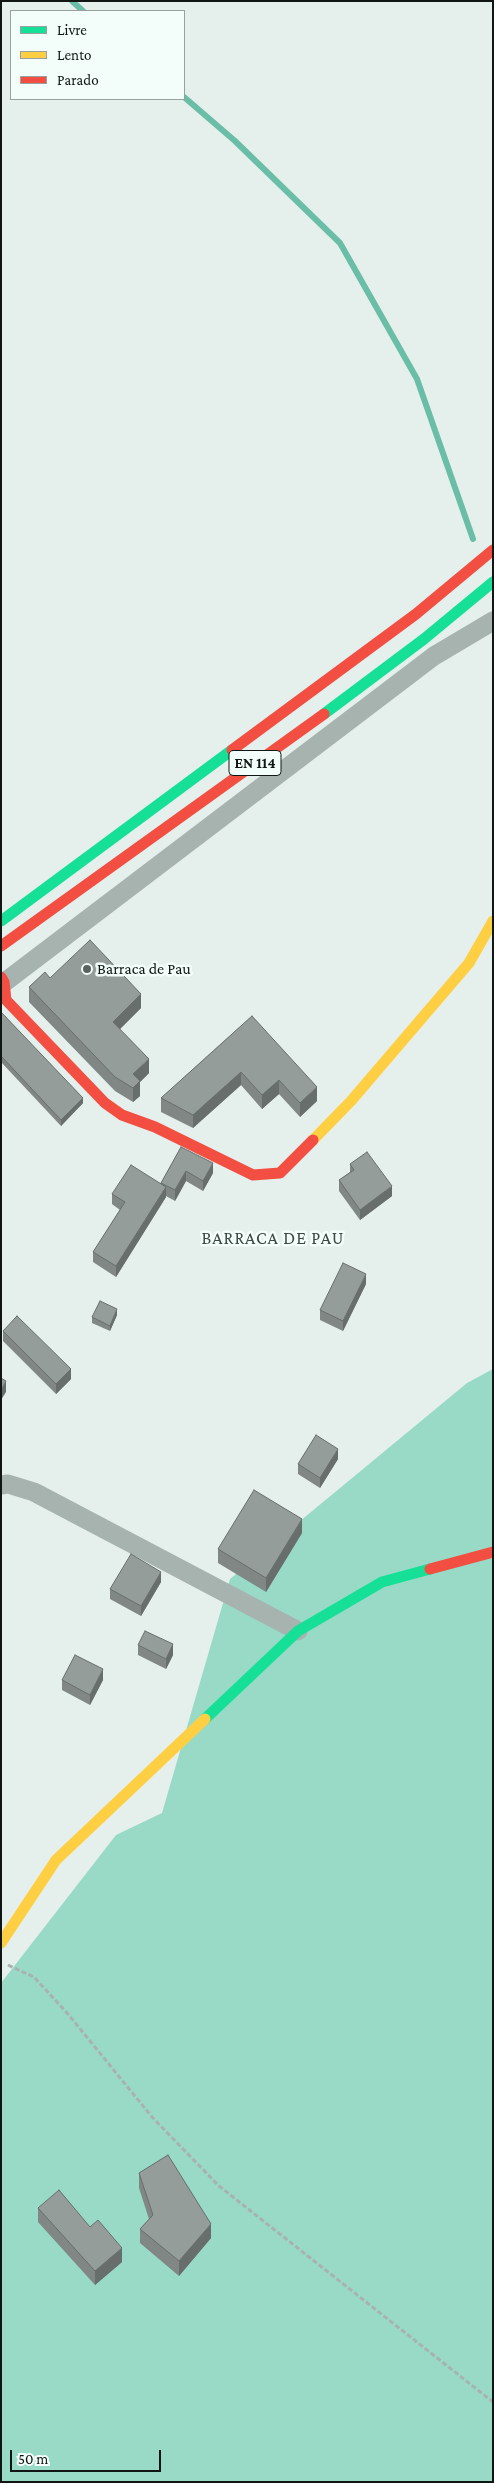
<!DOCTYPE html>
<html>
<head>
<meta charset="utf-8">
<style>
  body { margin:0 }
  #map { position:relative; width:494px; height:2483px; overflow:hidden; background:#e5efeb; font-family:"Crimson Pro",serif }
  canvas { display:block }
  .frame { position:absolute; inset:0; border:2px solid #0f1613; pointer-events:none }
  .legend { position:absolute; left:10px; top:10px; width:175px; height:90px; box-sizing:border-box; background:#f3fefa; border:1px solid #98a19e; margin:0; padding:6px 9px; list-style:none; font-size:15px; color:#0f1613 }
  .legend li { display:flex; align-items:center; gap:10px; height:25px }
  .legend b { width:25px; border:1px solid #98a19e }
  .scale { position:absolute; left:10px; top:2450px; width:151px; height:22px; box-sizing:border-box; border:2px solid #0f1613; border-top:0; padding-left:6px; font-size:15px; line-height:18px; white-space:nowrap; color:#0f1613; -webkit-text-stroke:4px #f3fefa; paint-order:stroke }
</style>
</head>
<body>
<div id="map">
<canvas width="494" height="2483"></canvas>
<div class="frame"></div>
<ul class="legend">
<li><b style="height:6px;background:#16e098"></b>Livre</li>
<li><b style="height:6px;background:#ffcf43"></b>Lento</li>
<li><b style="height:6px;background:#f24e42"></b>Parado</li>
</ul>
<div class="scale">50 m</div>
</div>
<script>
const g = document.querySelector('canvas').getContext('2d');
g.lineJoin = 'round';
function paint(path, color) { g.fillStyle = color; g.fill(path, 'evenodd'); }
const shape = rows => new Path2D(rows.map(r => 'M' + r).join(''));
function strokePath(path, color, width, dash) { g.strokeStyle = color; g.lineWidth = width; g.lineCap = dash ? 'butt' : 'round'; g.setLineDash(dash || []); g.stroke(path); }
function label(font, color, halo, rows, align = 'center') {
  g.font = font + ' "Crimson Pro",serif'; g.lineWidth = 5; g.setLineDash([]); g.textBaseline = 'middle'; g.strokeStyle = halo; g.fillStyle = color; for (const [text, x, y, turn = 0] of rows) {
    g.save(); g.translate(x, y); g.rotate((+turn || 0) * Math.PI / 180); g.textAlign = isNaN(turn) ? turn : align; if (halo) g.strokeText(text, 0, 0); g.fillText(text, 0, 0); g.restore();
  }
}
paint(shape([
  [493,1369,493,2482,1,2482,1,1983,116,1835,162,1813,230,1579,467,1383]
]), '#99dac6');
strokePath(shape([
  [72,1,83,11],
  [184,97,235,141,340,243,417,379,473,539]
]), '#6abea7', 6);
strokePath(shape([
  [8,1965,34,1977,68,2014,152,2117,219,2186,493,2402]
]), '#a8b2ae', 3, [5, 2.5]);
strokePath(shape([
  [1,985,434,656,493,621],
  [1,1485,8,1484,34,1492,298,1631]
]), '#a6b3af', 19);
strokePath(shape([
  [324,714,424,639,493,582],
  [1,921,232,750],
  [205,1719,298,1631,382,1582,430,1569]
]), '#16e098', 11);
strokePath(shape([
  [313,1140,351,1101,469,963,493,921],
  [1,1943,56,1860,205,1719]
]), '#ffcf43', 11);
strokePath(shape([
  [232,750,416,614,493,550],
  [1,946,324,714],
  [1,977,4,982,6,1000,105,1103,122,1115,155,1127,253,1175,280,1173,313,1140],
  [430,1569,493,1552]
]), '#f24e42', 11);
paint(shape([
  [29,987,141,1008,120,1029,149,1073,140,1082,140,1096,133,1102,115,1091,29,1002],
  [1,1012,83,1103,61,1126,1,1062],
  [252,1016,317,1101,300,1117,279,1094,262,1109,241,1085,193,1128,161,1112,161,1098],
  [181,1147,213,1173,203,1191,186,1181,175,1201,166,1196,166,1197,116,1277,93,1262,93,1252,120,1210,112,1204,112,1194,161,1183],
  [350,1164,392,1196,360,1220,339,1191,339,1180,350,1172],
  [366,1284,343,1331,320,1320,320,1310],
  [117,1315,110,1331,92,1323,92,1317],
  [3,1331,71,1379,56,1394,3,1341],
  [338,1459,320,1488,298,1474,298,1464],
  [302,1533,266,1592,218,1563,218,1549],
  [161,1582,141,1616,110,1599,110,1589],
  [138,1645,173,1655,166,1669,138,1655],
  [62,1680,103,1680,90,1705,62,1690],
  [139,2173,211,2238,179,2276,140,2243,140,2229,149,2219,139,2188],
  [38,2208,90,2227,122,2262,95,2285,38,2222]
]), '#808784');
paint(shape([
  [141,994,141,1008,113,1036,113,1022],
  [149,1059,149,1073,140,1082,140,1096,133,1102,133,1074],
  [241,1072,241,1085,193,1128,193,1115],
  [279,1080,279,1094,262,1109,262,1095],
  [317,1087,317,1101,300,1117,300,1103],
  [83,1098,83,1103,61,1126,61,1120],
  [213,1163,213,1173,203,1191,203,1181],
  [186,1171,186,1181,175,1201,175,1190],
  [392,1186,392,1196,360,1220,360,1210],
  [166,1187,166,1197,116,1277,116,1266],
  [366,1274,366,1284,343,1331,343,1321],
  [117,1309,117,1315,110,1331,110,1326],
  [71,1369,71,1379,56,1394,56,1384],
  [6,1381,6,1392,1,1400,1,1390],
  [338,1449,338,1459,320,1488,320,1478],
  [302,1519,302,1533,266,1592,266,1578],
  [161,1572,161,1582,141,1616,141,1606],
  [173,1644,173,1655,166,1669,166,1659],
  [103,1669,103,1680,90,1705,90,1695],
  [211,2224,211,2238,179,2276,179,2261],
  [122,2248,122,2262,95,2285,95,2271]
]), '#686e6c');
const building = shape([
  [90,940,141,994,113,1022,149,1059,133,1074,140,1081,133,1088,115,1077,29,987,45,972,50,978,90,940],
  [1,1012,83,1098,61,1120,1,1056,1,1012],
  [252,1016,317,1087,300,1103,279,1080,262,1095,241,1072,193,1115,161,1098,252,1016],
  [181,1147,213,1163,203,1181,186,1171,175,1190,161,1183,181,1147],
  [367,1152,392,1186,360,1210,339,1180,354,1170,350,1164,367,1152],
  [131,1165,166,1187,116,1266,93,1252,125,1202,112,1194,131,1165],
  [343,1263,366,1274,343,1321,320,1310,343,1263],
  [100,1301,117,1309,110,1326,92,1317,100,1301],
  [17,1316,71,1369,56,1384,3,1331,17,1316],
  [1,1378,6,1381,1,1390,1,1378],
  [316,1435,338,1449,320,1478,298,1464,316,1435],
  [254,1490,302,1519,266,1578,218,1549,254,1490],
  [131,1554,161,1572,141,1606,110,1589,131,1554],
  [145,1631,173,1644,166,1659,138,1645,145,1631],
  [75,1655,103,1669,90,1695,62,1680,75,1655],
  [168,2155,211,2224,179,2261,140,2229,153,2215,139,2173,168,2155],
  [59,2190,90,2227,98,2220,122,2248,95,2271,38,2208,59,2190]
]);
paint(building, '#959d9a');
strokePath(building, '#686e6c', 1);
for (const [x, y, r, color] of [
  [87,969,5,"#5a625f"]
]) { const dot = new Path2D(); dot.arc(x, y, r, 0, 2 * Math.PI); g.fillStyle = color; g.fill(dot); strokePath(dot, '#f3fefa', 2); }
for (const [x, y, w] of [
  [255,763,52]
]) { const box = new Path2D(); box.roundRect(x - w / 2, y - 12.5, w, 25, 4); g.fillStyle = '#f3fefa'; g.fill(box); strokePath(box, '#0f1613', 1); }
label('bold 15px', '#0f1613', null, [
  ["EN 114",255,763]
]);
label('16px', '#0f1613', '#f3fefa', [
  ["Barraca de Pau",97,969]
], 'left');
g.letterSpacing = '1px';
label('18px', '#3a4944', '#f3fefa', [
  ["BARRACA DE PAU",273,1238]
]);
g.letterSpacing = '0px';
</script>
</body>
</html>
